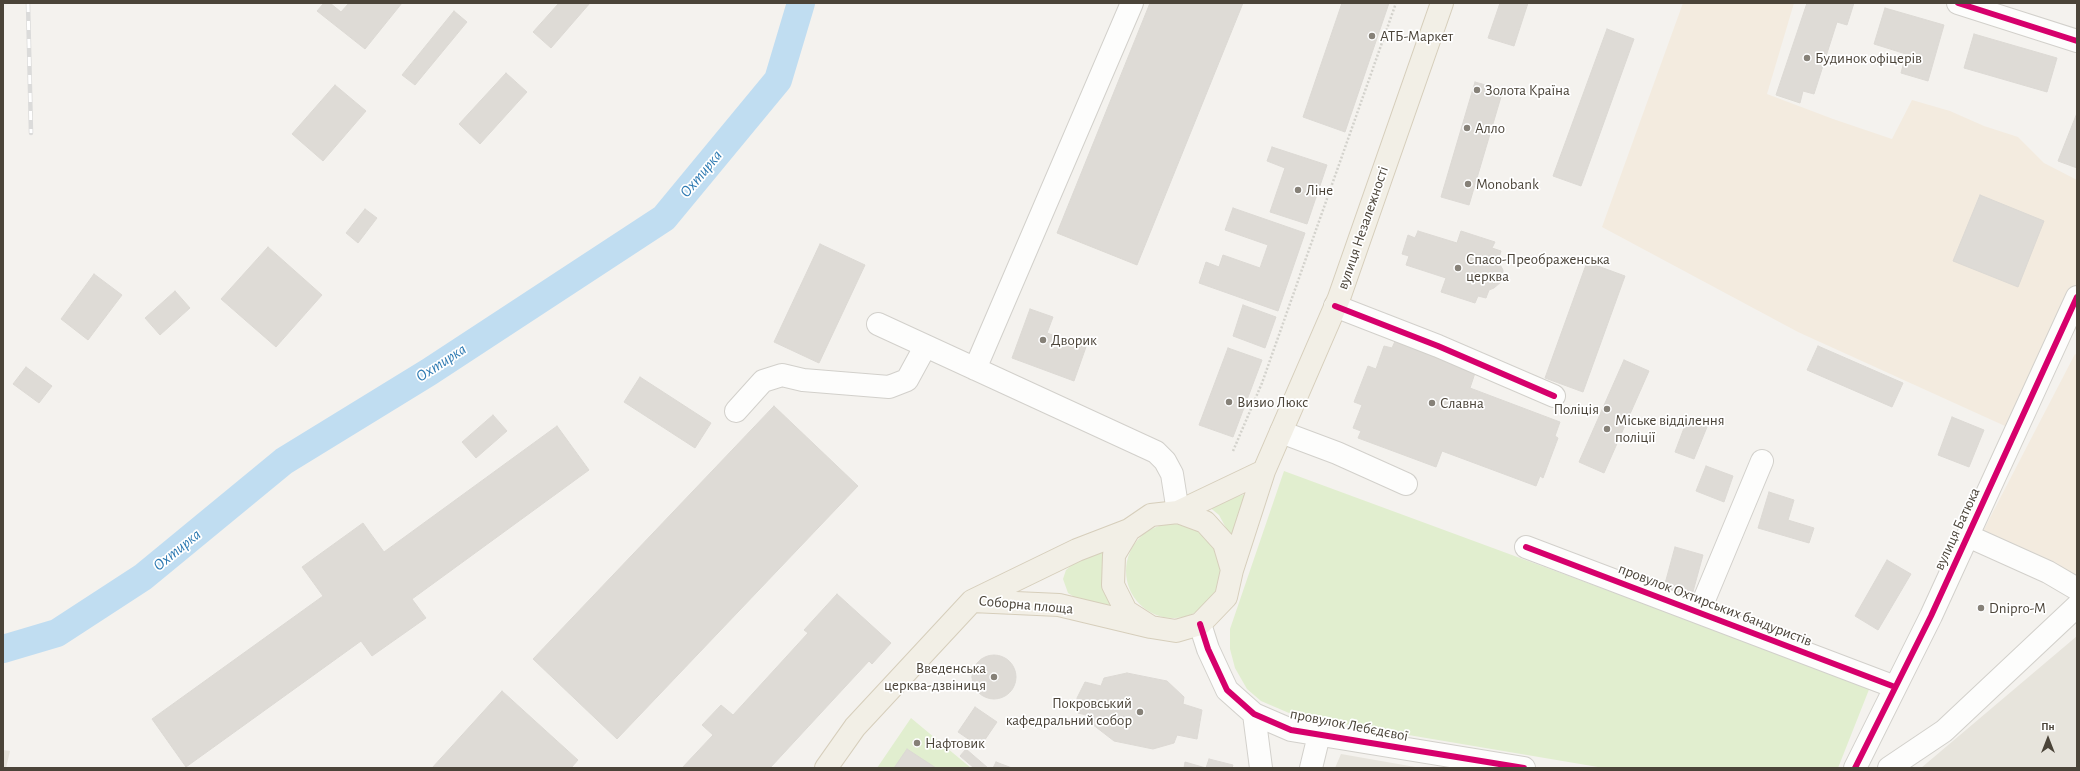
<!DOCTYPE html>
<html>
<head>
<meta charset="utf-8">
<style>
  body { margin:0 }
  #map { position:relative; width:2080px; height:771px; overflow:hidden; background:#f4f2ee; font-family:"Alegreya Sans",sans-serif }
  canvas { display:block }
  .frame { position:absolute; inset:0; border:4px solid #4b4439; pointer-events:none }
  .north { position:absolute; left:2028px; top:719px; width:40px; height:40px; -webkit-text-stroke:3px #fff; paint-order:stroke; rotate:0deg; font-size:11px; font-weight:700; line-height:16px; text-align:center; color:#4b4439 }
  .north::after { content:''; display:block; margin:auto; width:14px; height:18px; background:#4b4439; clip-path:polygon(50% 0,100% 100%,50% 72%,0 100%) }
</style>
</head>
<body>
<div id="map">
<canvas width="2080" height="771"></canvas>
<div class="frame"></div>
<div class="north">Пн</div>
</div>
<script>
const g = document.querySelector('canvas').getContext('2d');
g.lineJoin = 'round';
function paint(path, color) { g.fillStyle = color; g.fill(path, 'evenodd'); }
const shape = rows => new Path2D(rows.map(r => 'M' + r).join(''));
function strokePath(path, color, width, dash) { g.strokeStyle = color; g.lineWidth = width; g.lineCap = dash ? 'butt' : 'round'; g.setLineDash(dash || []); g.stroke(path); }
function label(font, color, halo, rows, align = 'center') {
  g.font = font + ' "Alegreya Sans",sans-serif'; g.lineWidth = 3.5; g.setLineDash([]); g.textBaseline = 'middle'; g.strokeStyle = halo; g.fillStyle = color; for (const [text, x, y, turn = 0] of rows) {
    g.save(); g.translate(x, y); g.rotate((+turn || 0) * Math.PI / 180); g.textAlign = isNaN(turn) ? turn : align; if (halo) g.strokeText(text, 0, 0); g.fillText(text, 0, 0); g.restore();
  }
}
paint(shape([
  [2077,636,2077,768,1921,768],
  [3,750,10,751,6,768,3,768],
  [1341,754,1421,768,1335,768]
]), '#e7e4dc');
paint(shape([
  [1683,3,1794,3,1767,94,1833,119,1892,139,1912,100,1950,111,1984,126,2018,137,2044,163,2077,180,2077,291,2016,431,1798,332,1602,227],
  [2075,354,2077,355,2077,578,1981,535]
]), '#f3ebdf');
paint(shape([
  [1284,471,1870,687,1838,768,1604,768,1296,716,1261,701,1247,689,1235,668,1230,649,1230,629],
  [1251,492,1233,541,1219,515,1208,506],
  '1126 571a47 47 0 1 1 94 0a47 47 0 1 1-94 0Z',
  [1105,548,1110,603,1108,606,1076,598,1068,593,1063,579,1066,570,1074,563],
  [911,718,971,768,877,768]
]), '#e1eecf');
strokePath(shape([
  [3,649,57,633,143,577,284,461,429,372,664,218,778,80,801,3]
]), '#c0ddf1', 28);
const building = shape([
  [324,3,330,3,341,12,349,3,402,3,365,49,317,11,324,3],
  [559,3,590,3,551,48,533,32,559,3],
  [1150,3,1243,3,1137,265,1057,233,1150,3],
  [1342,3,1389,3,1345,132,1303,117,1342,3],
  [1500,3,1528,3,1514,46,1488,38,1500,3],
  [1807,3,1854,3,1847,25,1837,22,1814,94,1803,91,1800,103,1776,95,1807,3],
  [1885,8,1944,25,1928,81,1901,73,1906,54,1874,44,1885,8],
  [454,11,467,22,415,85,402,75,454,11],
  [1607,29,1634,39,1581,186,1553,176,1607,29],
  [1974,34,2057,58,2047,92,1964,68,1974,34],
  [506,73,527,92,480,144,459,124,506,73],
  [1475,82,1503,90,1469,205,1441,197,1475,82],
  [335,85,366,111,323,161,292,134,335,85],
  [2077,113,2077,168,2058,161,2077,113],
  [1272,147,1327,165,1307,224,1270,212,1285,168,1267,161,1272,147],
  [1980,195,2044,221,2018,287,1953,261,1980,195],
  [1233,208,1305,233,1278,311,1199,283,1206,262,1219,267,1223,255,1260,268,1268,245,1225,230,1233,208],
  [365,209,377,218,358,243,346,233,365,209],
  [1418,231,1457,243,1461,231,1495,242,1492,248,1501,251,1498,261,1503,270,1502,281,1494,288,1489,290,1486,298,1478,296,1475,303,1441,292,1446,278,1406,265,1409,256,1402,254,1408,235,1415,238,1418,231],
  [820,244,865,265,819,363,774,342,820,244],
  [268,247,322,295,276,347,221,299,268,247],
  [1587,262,1625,276,1583,392,1545,378,1587,262],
  [94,274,122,295,88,340,61,319,94,274],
  [175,291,190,308,160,335,145,318,175,291],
  [1243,305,1276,317,1265,348,1233,336,1243,305],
  [1030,309,1053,317,1047,333,1086,347,1074,381,1012,358,1030,309],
  [1396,339,1476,370,1470,388,1560,422,1555,436,1558,438,1543,478,1540,476,1536,486,1442,451,1436,467,1358,438,1361,431,1353,428,1362,405,1354,402,1368,366,1376,369,1384,346,1392,348,1396,339],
  [1818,346,1903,383,1892,407,1807,370,1818,346],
  [1228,348,1262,360,1233,437,1199,425,1228,348],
  [1624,360,1649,371,1604,473,1579,462,1624,360],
  [26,367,52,386,39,403,13,384,26,367],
  [640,377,711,423,695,448,624,402,640,377],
  [774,406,858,486,617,739,533,659,774,406],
  [493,415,507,431,476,458,462,442,493,415],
  [1952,417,1984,430,1969,467,1938,455,1952,417],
  [1687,420,1707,427,1694,459,1675,452,1687,420],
  [557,426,589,470,412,599,426,618,372,656,361,641,186,767,152,719,323,596,302,567,363,523,384,552,557,426],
  [1706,466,1733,476,1724,502,1696,491,1706,466],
  [1769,492,1794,500,1788,520,1814,528,1809,543,1758,528,1769,492],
  [1675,547,1703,555,1691,599,1663,591,1675,547],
  [1887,560,1911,574,1878,630,1855,616,1887,560],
  [837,594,891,643,872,664,869,661,770,768,682,768,713,735,702,725,721,705,733,715,808,633,804,630,837,594],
  '972 677a22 22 0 1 1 44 0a22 22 0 1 1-44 0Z',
  [1127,673,1167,681,1184,697,1183,704,1202,710,1197,739,1177,735,1174,743,1153,749,1114,741,1092,724,1094,717,1078,713,1077,698,1085,682,1101,686,1104,678,1127,673],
  [502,691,578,760,571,768,432,768,502,691],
  [975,707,997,722,980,747,958,732,975,707],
  [907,749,936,768,894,768,907,749],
  [966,749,988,768,974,768,960,756,966,749],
  [1209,759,1233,765,1232,768,1184,768,1185,762,1206,768,1209,759],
  [996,762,1012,768,993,768,996,762]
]);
paint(building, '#dedbd6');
strokePath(building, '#dcd9d4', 1);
const minor = shape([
  [1958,3,2077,41],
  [1335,306,1438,346,1554,396],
  [878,324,1156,452,1165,461,1172,474,1178,512],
  [975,369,1132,3],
  [736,411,763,381,782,375,803,380,889,387,907,380,925,347],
  [1281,432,1337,453,1406,484],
  [1968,536,2048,572,2077,589],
  [1526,547,1895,687],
  [1699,612,1762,461],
  [1200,624,1208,649,1227,690,1254,714,1291,730,1524,768],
  [1254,714,1261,768],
  [1311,768,1319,735],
  [1855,768,1931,616,2077,297],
  [1889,768,1944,731,2077,606]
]);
const major = shape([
  [1178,512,1264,471],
  [1232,570,1264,471,1339,298,1442,3],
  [972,601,1059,605,1151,627,1176,631,1200,624,1226,597,1232,570,1224,543,1205,522,1178,512,1151,515,1129,530,1114,555,1113,585,1126,611,1151,627],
  [826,768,855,727,972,601,1077,550,1129,530]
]);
strokePath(minor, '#d2d0cb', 24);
strokePath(major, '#d6cebb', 24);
strokePath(shape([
  [1233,451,1262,383,1396,3]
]), '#d3d2cc', 2.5, [2, 2]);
strokePath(minor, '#fdfdfc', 22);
strokePath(major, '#f2efe6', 22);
const rail = shape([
  [28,3,31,133]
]);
strokePath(rail, '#dbdbda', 4.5);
strokePath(rail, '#fff', 3, [9]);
strokePath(shape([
  [1958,3,2077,41],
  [1335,306,1438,346,1554,396],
  [1526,547,1895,687],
  [1200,624,1208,649,1227,690,1254,714,1291,730,1524,768],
  [1855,768,1931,616,2077,297]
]), '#d6006c', 6);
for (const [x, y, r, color] of [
  [1372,36,4,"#868178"],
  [1807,58,4,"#868178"],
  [1477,90,4,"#868178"],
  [1467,128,4,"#868178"],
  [1468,184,4,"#868178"],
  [1298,190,4,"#868178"],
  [1458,268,4,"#868178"],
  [1043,340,4,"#868178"],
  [1229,402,4,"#868178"],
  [1432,403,4,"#868178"],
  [1607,409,4,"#868178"],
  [1607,429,4,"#868178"],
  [1981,608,4,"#868178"],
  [994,677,4,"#868178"],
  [1140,712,4,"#868178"],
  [917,743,4,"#868178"]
]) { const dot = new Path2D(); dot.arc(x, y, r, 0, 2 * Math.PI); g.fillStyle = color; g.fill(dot); strokePath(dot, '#fff', 1.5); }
label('15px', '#4b4439', '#fff', [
  ["АТБ-Маркет",1380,36],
  ["Будинок офіцерів",1815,58],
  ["Золота Країна",1485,90],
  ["Алло",1475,128],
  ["Monobank",1476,184],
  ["Ліне",1306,190],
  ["Спасо-Преображенська",1466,259],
  ["церква",1466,276],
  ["Дворик",1051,340],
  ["Визио Люкс",1237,402],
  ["Славна",1440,403],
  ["Поліція",1599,409,"right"],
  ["Міське відділення",1615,420],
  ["поліції",1615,437],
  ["Dnipro-M",1989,608],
  ["Введенська",986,668,"right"],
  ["церква-дзвіниця",986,685,"right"],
  ["Покровський",1132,703,"right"],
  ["кафедральний собор",1132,720,"right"],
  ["Нафтовик",925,743]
], 'left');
label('15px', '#4b4439', '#fff', [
  ["вулиця Незалежності",1363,228,-71],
  ["вулиця Батюка",1957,529,-65],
  ["Соборна площа",1026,605,5],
  ["провулок Охтирських бандуристів",1715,605,21],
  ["провулок Лебєдєвої",1349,725,11]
]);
label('italic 16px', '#2e7ab2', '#fff', [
  ["Охтирка",701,174,-50],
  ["Охтирка",441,363,-33],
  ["Охтирка",177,550,-39]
]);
</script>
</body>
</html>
